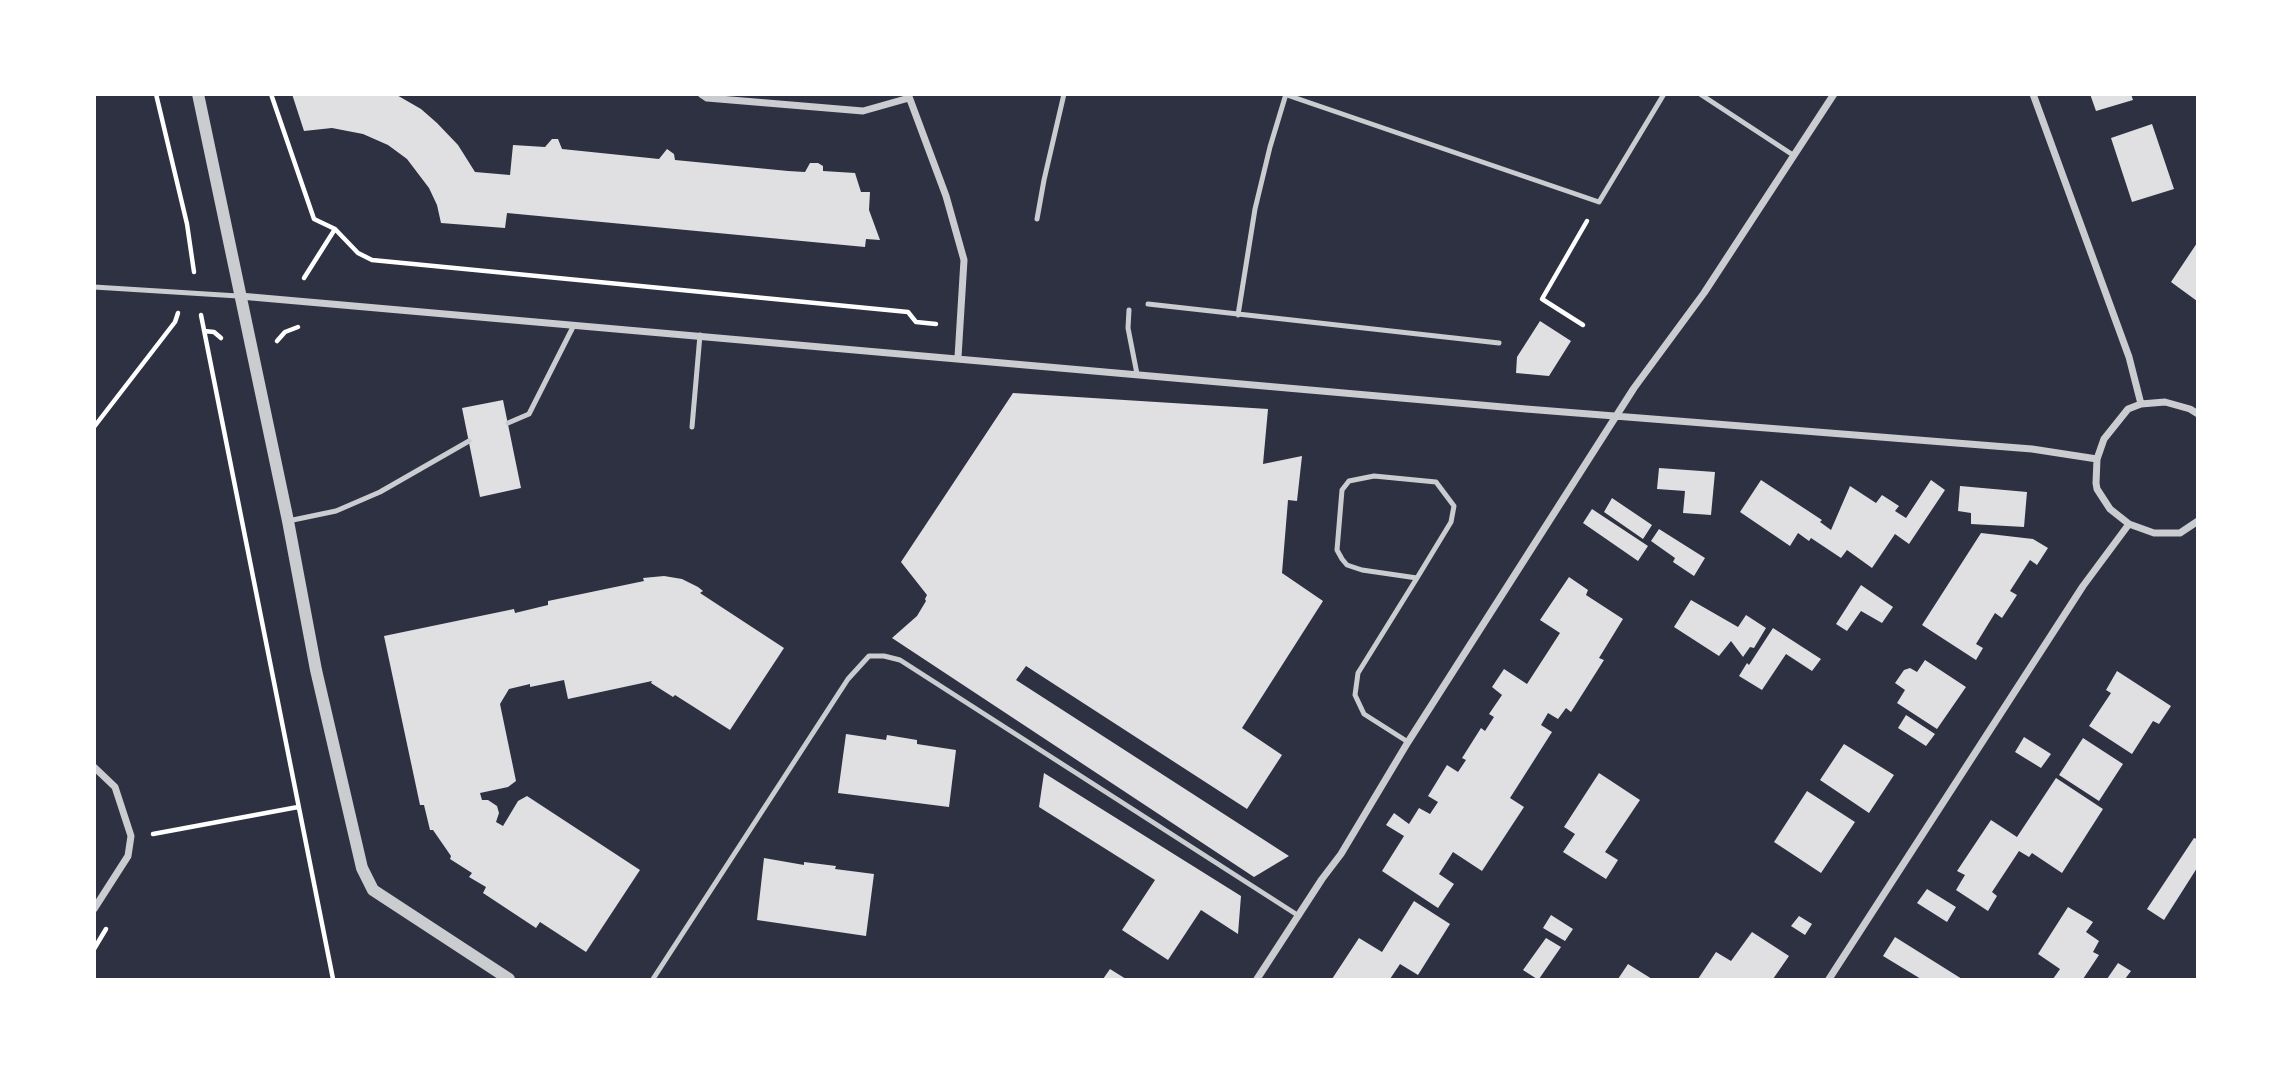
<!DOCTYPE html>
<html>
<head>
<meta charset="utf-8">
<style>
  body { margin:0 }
  #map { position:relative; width:2292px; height:1074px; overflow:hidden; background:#2d3142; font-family:Jost,sans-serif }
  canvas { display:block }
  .frame { position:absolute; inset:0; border:96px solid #fff; pointer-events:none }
</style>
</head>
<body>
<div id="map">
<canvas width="2292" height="1074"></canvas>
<div class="frame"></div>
</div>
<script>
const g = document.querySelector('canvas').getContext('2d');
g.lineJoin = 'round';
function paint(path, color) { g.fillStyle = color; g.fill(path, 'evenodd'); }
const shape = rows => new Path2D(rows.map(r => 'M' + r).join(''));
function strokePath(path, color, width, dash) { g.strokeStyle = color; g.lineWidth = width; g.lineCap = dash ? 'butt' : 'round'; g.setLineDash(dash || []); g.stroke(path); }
paint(shape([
  [292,94,395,94,421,109,437,123,458,145,475,172,510,175,513,145,545,147,552,139,558,139,562,149,659,159,667,149,674,154,675,160,788,171,805,172,810,163,818,163,823,166,823,171,855,173,861,192,870,192,869,210,880,240,866,239,865,247,507,213,505,228,441,223,437,205,429,188,407,159,388,145,363,134,332,128,304,131],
  [2090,94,2131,94,2133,100,2096,111],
  [2152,124,2174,189,2132,202,2111,138],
  [2197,243,2197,301,2171,282],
  [1540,321,1571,341,1549,376,1516,373,1517,357],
  [1013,393,1268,409,1263,464,1302,456,1297,501,1288,500,1282,573,1323,601,1242,728,1282,755,1247,809,1026,666,1016,680,1289,856,1254,877,892,638,917,616,926,601,925,599,927,595,901,562],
  [503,400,521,488,480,497,462,408],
  [1659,468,1715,472,1711,515,1683,513,1685,491,1657,489],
  [1761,480,1822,520,1820,522,1831,530,1850,486,1876,503,1882,495,1899,506,1895,511,1906,518,1931,480,1945,490,1909,544,1895,534,1872,568,1847,550,1841,558,1811,538,1809,541,1798,533,1790,546,1740,512],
  [1960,486,2027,492,2024,527,1971,524,1971,513,1958,511],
  [1612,498,1652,525,1643,539,1604,512],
  [1592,509,1648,546,1638,561,1583,523],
  [1659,529,1705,558,1694,576,1673,562,1675,558,1651,541],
  [1981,533,2033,539,2048,548,2037,565,2030,560,2010,591,2017,595,2002,618,1995,613,1976,644,1983,648,1976,660,1922,625],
  [664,576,682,579,698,587,703,591,700,593,784,648,730,730,675,695,673,697,651,683,652,681,568,699,564,680,530,687,530,684,509,689,500,704,516,781,508,787,480,793,482,800,488,800,497,806,499,813,496,822,503,826,518,801,527,796,640,870,586,952,540,922,536,928,483,893,486,887,469,877,472,873,450,859,451,856,433,830,430,830,424,805,420,805,384,636,514,609,515,613,548,605,548,601,644,581,643,578],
  [1569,577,1588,590,1586,595,1623,619,1599,658,1604,660,1571,712,1566,708,1558,719,1548,713,1541,725,1552,732,1510,798,1524,807,1482,871,1453,852,1439,874,1454,884,1438,908,1382,871,1404,836,1386,825,1394,813,1409,824,1419,808,1430,814,1438,802,1428,796,1447,765,1458,772,1466,760,1462,758,1481,728,1485,731,1494,717,1489,714,1502,695,1492,687,1504,669,1527,684,1560,633,1540,620],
  [1861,585,1893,607,1882,623,1861,611,1847,631,1836,624],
  [1691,600,1738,627,1746,615,1766,628,1754,648,1750,647,1743,657,1731,641,1719,656,1674,627],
  [1773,628,1821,659,1812,671,1786,654,1762,690,1739,676,1747,663,1749,665],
  [1925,660,1966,687,1937,729,1897,703,1905,690,1895,683,1904,670,1910,668,1917,672],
  [2117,671,2171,706,2159,724,2153,721,2132,754,2089,726,2111,693,2106,690],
  [1906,715,1935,734,1926,746,1898,728],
  [846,734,886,740,887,735,917,740,917,744,956,750,949,807,838,793],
  [2024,737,2051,754,2041,768,2015,752],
  [2083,738,2123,764,2099,801,2059,775],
  [1844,744,1894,775,1869,813,1820,780],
  [1044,773,1241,896,1238,934,1201,910,1168,960,1122,930,1155,880,1039,807],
  [1599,773,1640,800,1605,852,1618,860,1606,879,1563,852,1575,834,1564,827],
  [2056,778,2103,809,2062,873,2032,853,2029,857,2019,851,1992,892,1997,896,1988,911,1956,890,1965,875,1957,871,1991,820,2017,837],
  [1807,791,1855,822,1821,873,1774,842],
  [2194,838,2197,839,2197,868,2164,920,2147,909],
  [764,858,804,865,804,862,836,866,835,869,874,874,866,936,757,920],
  [1927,889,1956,907,1947,922,1917,903],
  [1414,901,1450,924,1418,975,1400,964,1390,979,1332,979,1359,938,1382,952],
  [2068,907,2093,922,2086,932,2099,941,2093,952,2099,955,2083,979,2053,979,2060,969,2038,954],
  [1551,915,1573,929,1565,941,1543,928],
  [1799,916,1812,924,1805,935,1791,926],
  [1752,932,1789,956,1773,979,1698,979,1716,952,1731,961],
  [1895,937,1962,979,1921,979,1883,956],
  [1546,938,1561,947,1539,979,1537,979,1523,970],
  [2118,963,2131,971,2125,979,2107,979],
  [1628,964,1652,979,1618,979],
  [1110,969,1126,979,1103,979]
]), '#e0e0e3');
strokePath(shape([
  [156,94,187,224,194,272],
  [271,94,314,219,335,229,358,253,372,260,908,312,916,322,936,324],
  [304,278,335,229],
  [201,315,333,979],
  [1583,325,1542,299,1587,221],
  [204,331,214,332,221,338],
  [277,341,285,332,298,327],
  [94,427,175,322,178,313],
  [153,834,298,807],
  [94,949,106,929]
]), '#fff', 4.5);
strokePath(shape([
  [1284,94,1599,202,1664,94],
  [1700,94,1793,155],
  [1037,219,1044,180,1064,94],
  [94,287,238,296],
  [1148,304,1499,343],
  [1129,310,1128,328,1137,374],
  [1238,315,1255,209,1270,147,1286,94],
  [508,423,529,414,574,325],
  [692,427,700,335],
  [288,521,336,511,380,492,469,441],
  [1408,742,1364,714,1355,695,1358,673,1417,578,1451,522,1454,506,1436,482,1374,476,1349,481,1342,490,1337,550,1342,559,1347,565,1362,570,1417,578],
  [653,979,848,679,869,656,884,656,900,660,1299,916]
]), '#caccd0', 5);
strokePath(shape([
  [701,94,707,98,863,111,909,98],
  [908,94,946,196,964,260,958,357],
  [2033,94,2129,357,2141,404],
  [240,296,1526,409,2032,449,2097,459],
  [2198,414,2190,409,2165,402,2141,404,2128,409,2104,439,2097,459,2096,483,2097,489,2110,509,2129,524,2154,533,2180,533,2198,521],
  [94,767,115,787,131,836,128,856,94,909],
  [1257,979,1322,879,1341,854,1408,742,1634,388,1704,293,1834,94],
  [1829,979,2083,586,2129,524]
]), '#caccd0', 7);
strokePath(shape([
  [198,94,288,521,316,670,362,868,373,890,509,979]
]), '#caccd0', 12);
</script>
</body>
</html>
